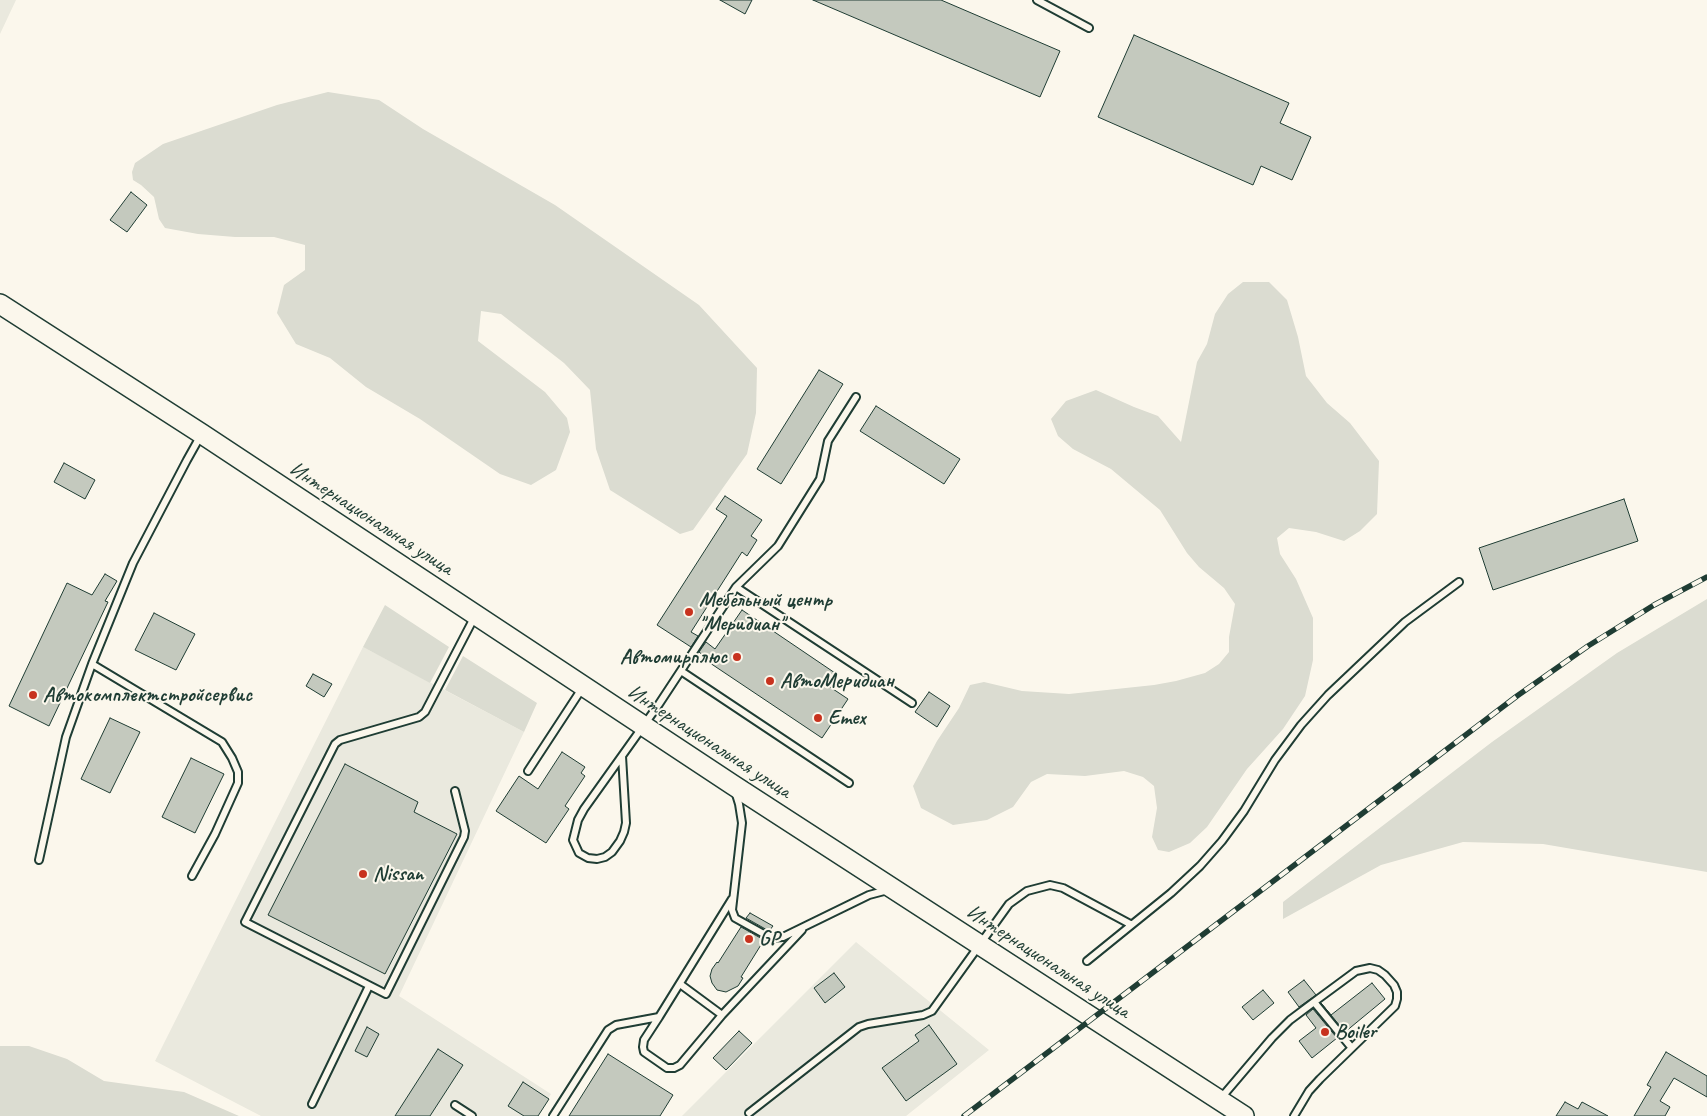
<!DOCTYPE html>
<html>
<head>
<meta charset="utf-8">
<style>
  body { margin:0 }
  canvas { display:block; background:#fbf7ec }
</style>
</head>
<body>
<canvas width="1707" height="1116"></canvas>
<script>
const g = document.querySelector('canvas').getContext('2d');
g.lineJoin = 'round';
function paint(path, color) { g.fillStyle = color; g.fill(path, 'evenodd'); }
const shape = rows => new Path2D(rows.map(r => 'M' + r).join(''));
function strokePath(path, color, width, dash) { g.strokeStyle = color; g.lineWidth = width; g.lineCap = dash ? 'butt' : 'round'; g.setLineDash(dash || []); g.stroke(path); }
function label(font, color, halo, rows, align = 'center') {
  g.font = font + ' Caveat,sans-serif'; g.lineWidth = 4; g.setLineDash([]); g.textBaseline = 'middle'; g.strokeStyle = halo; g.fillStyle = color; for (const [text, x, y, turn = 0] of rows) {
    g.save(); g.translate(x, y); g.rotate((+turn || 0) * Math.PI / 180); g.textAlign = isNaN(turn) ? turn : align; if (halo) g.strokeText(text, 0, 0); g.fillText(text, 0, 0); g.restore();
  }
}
paint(shape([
  [0,0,16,0,0,34],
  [363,647,524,732,399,996,551,1094,538,1116,261,1116,155,1061],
  [856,942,989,1050,906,1116,682,1116]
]), '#eae9de');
paint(shape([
  [328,92,379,100,423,129,555,205,699,305,757,368,756,413,747,454,693,530,680,534,610,490,596,449,590,390,564,363,501,314,481,311,478,341,545,392,567,418,570,432,556,470,531,485,500,474,420,419,366,387,330,358,296,344,277,313,284,285,305,270,305,245,274,237,235,237,198,234,165,228,159,219,154,197,141,185,133,180,132,172,135,163,163,144,277,105],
  [1243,282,1269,282,1287,300,1298,337,1306,376,1327,403,1350,423,1379,461,1377,514,1360,531,1344,541,1316,532,1289,528,1277,538,1280,554,1296,579,1313,618,1313,660,1305,696,1283,729,1247,769,1207,827,1190,843,1169,852,1158,850,1152,837,1157,808,1154,786,1143,777,1124,771,1085,776,1047,774,1031,782,1013,807,987,820,953,825,921,808,913,786,937,741,959,708,970,685,984,682,1022,691,1069,694,1154,685,1176,681,1205,673,1219,664,1229,652,1229,637,1235,604,1224,588,1199,567,1187,553,1160,510,1111,469,1073,449,1058,436,1051,419,1066,401,1096,390,1134,407,1158,416,1181,442,1197,362,1207,344,1215,314,1228,294],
  [1707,599,1707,872,1543,844,1463,842,1381,865,1283,919,1283,902,1492,742,1617,653],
  [385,605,449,647,430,683,363,647],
  [463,656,537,703,524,732,445,690],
  [0,1046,29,1046,67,1059,104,1081,184,1092,239,1116,0,1116]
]), '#dbdcd1');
const building = shape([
  [720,0,752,0,745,14,720,0],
  [813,0,941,0,1060,51,1040,97,813,0],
  [1134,35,1289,103,1280,123,1311,137,1292,180,1261,166,1253,185,1098,117,1134,35],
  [131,192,147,205,127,232,110,220,131,192],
  [819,370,843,384,781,484,757,469,819,370],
  [876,406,960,459,944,484,860,431,876,406],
  [64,463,95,480,85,499,54,482,64,463],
  [725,496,762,520,751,536,757,540,747,556,742,552,691,632,698,636,691,647,657,625,727,516,716,509,725,496],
  [1624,499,1638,541,1493,590,1479,548,1624,499],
  [105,574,117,581,105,601,108,602,49,726,9,706,67,583,92,595,105,574],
  [742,610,838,675,830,687,848,699,822,738,707,661,708,659,699,652,706,642,715,649,742,610],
  [154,613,195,634,176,670,135,650,154,613],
  [313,674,332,684,324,697,306,686,313,674],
  [929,692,950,706,937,727,915,712,929,692],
  [110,718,140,732,110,793,81,779,110,718],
  [562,752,585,767,581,773,585,776,565,806,569,809,546,843,496,811,519,776,538,789,562,752],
  [191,758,224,774,195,833,162,817,191,758],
  [345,764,418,802,414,812,457,834,385,974,268,915,345,764],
  [750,913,773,926,769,931,746,918,750,913],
  [741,927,764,940,741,977,743,978,738,986,726,992,717,990,712,983,710,976,712,969,717,962,718,963,741,927],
  [834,973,845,987,825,1003,814,988,834,973],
  [1304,980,1316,995,1299,1007,1288,992,1304,980],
  [1372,983,1385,999,1345,1032,1321,1003,1331,1015,1372,983],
  [1263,990,1274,1003,1253,1020,1242,1007,1263,990],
  [1313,1009,1337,1038,1312,1058,1299,1041,1316,1028,1306,1015,1313,1009],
  [929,1025,957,1064,906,1101,882,1068,919,1041,915,1035,929,1025],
  [367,1027,379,1034,367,1057,355,1051,367,1027],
  [739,1031,752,1043,726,1070,713,1058,739,1031],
  [438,1049,463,1065,430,1116,395,1116,438,1049],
  [1666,1052,1707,1076,1707,1097,1674,1078,1660,1101,1670,1107,1665,1116,1634,1116,1651,1087,1647,1085,1666,1052],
  [608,1054,673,1095,660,1116,569,1116,608,1054],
  [523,1082,549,1099,538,1116,524,1116,508,1106,523,1082],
  [1565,1102,1578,1109,1582,1102,1608,1116,1556,1116,1565,1102]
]);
paint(building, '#c4c9be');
strokePath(building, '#1f3d34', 1);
const service = shape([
  [1037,0,1089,28],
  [736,587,912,703],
  [92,664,222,742,232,758,238,772,238,783,215,834,192,876],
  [681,671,849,783],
  [622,756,626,823,624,832,620,841,612,852,605,857,597,859,588,858,579,853,573,840,578,820,584,809,659,704,736,587,778,546,820,479,828,441,856,397],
  [528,771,583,687],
  [455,791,465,831,464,837,386,994,245,922,335,744,340,740,419,717,425,712,475,616],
  [735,791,739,804,742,823,732,910,735,918,771,938,783,937,869,895,888,890],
  [39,860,66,737,92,664,133,563,187,460,201,435],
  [1087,961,1171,893,1200,866,1222,841,1244,811,1275,760,1301,725,1328,695,1405,622,1459,582],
  [680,984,722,1015],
  [659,1017,644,1040,643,1047,644,1052,667,1068,674,1068,680,1065,722,1015,802,930],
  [1221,1098,1272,1038,1290,1020,1314,1002,1351,1047],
  [312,1104,369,986],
  [455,1105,472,1116],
  [749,1113,859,1027,868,1024,923,1015,932,1011,1009,904,1027,891,1050,885,1063,888,1130,924],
  [553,1116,608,1030,616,1025,659,1017,732,899],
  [1294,1116,1309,1091,1320,1079,1395,1006,1397,999,1397,992,1394,985,1385,975,1378,970,1370,968,1356,971,1314,1002]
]);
const primary = shape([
  [0,304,202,434,733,785,1244,1116]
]);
strokePath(service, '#1f3d34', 10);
strokePath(primary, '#1f3d34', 22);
strokePath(service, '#fbf7ec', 6);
strokePath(primary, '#fbf7ec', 19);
const rail = shape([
  [964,1116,1517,696,1588,646,1654,605,1707,577]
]);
strokePath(rail, '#1f3d34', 5.5);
strokePath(rail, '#fbf7ec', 4, [11]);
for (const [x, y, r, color] of [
  [689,612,5,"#c8321e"],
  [737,657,5,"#c8321e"],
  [770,681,5,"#c8321e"],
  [33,695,5,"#c8321e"],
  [818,718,5,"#c8321e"],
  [363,874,5,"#c8321e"],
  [749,939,5,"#c8321e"],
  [1325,1032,5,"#c8321e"]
]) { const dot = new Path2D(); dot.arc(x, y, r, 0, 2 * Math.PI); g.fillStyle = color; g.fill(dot); strokePath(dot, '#fbf7ec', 2); }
label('21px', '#1f3d34', '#fbf7ec', [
  ["Интернациональная улица",371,519,33],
  ["Интернациональная улица",709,742,33],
  ["Интернациональная улица",1048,962,33]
]);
label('bold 21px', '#1f3d34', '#fbf7ec', [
  ["Мебельный центр",699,600],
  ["\"Меридиан\"",699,624],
  ["Автомирплюс",727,657,"right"],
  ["АвтоМеридиан",780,681],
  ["Автокомплектстройсервис",43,695],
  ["Emex",828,718],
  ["Nissan",373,874],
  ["GP",759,939],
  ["Boiler",1335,1032]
], 'left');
</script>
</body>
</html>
